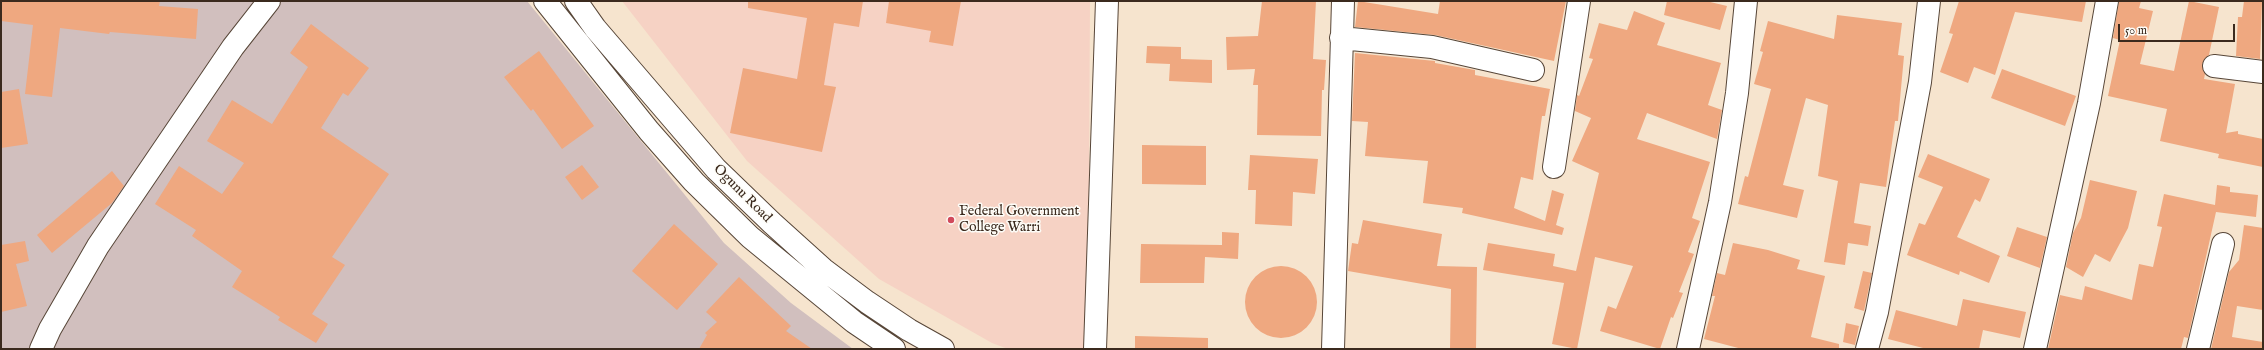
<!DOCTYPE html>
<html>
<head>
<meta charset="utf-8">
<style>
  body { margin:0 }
  #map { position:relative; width:2264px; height:350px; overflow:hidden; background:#f6e4ce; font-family:"IM FELL English",serif }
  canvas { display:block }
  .frame { position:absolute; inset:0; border:2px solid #3b2a1e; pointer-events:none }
  .scale { position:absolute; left:2118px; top:24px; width:117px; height:18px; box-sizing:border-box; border:2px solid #3b2a1e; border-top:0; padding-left:5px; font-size:12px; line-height:14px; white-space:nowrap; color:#3b2a1e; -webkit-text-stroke:3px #fdfcf7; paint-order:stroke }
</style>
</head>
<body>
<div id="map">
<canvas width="2264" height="350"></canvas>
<div class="frame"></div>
<div class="scale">50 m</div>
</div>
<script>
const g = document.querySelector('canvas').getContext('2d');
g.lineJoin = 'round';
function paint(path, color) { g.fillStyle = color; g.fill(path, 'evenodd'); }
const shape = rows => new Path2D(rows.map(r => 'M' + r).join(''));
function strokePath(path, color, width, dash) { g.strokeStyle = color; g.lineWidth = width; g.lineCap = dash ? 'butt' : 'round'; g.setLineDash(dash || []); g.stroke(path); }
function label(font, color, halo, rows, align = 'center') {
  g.font = font + ' "IM FELL English",serif'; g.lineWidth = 3; g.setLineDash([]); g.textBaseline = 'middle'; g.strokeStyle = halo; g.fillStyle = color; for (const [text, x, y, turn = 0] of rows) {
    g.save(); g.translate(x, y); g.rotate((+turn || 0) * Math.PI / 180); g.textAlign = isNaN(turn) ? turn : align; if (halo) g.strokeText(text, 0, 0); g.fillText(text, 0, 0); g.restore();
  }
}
paint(shape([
  [622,1,1090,1,1088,349,1008,349,992,343,879,279,747,161]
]), '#f6d2c4');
paint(shape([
  [1,1,527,1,724,243,791,303,853,349,1,349]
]), '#d1bfbe');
paint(shape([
  [1,1,160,1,159,6,198,9,196,39,110,32,109,34,60,28,52,97,25,94,33,25,1,21],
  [748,1,863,1,859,27,834,23,824,85,836,87,822,152,730,133,743,68,797,79,807,18,748,8],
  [889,1,961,1,953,46,929,42,931,31,886,23],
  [1262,1,1316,1,1313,59,1326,60,1324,90,1322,90,1321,136,1257,135,1258,85,1253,85,1255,69,1227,70,1226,37,1258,36],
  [1358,1,1438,14,1440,1,1566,1,1554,61,1435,35,1355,27],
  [1667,1,1706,1,1727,6,1720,30,1664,15],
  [1959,1,2086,1,2082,22,2015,12,1995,75,1974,67,1968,83,1940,72,1953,34,1949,33],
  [2119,1,2141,1,2139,8,2153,11,2140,64,2174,71,2189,1,2219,7,2209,55,2202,64,2205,74,2204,79,2235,84,2226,133,2238,131,2238,134,2263,139,2263,167,2218,158,2219,154,2160,141,2167,109,2108,96,2120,40,2113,38],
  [2244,1,2262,1,2260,59,2236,56,2238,17,2242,17],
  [1634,11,1665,23,1657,45,1721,63,1708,105,1722,110,1717,139,1647,113,1637,139,1710,162,1692,218,1700,221,1688,252,1694,254,1679,292,1683,293,1673,318,1671,317,1660,349,1600,331,1608,306,1616,309,1633,266,1595,257,1577,349,1552,344,1564,283,1483,270,1488,243,1555,254,1553,266,1576,271,1599,173,1572,161,1591,118,1575,111,1577,95,1579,96,1593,59,1589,58,1599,23,1627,30],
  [1837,15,1902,23,1898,55,1904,56,1898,121,1895,121,1886,187,1860,183,1854,223,1871,226,1868,246,1848,243,1845,265,1824,262,1838,181,1818,176,1828,105,1806,98,1783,185,1804,190,1797,218,1738,204,1745,176,1748,177,1771,89,1754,84,1763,52,1760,51,1768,21,1834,39],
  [311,24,369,68,348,96,343,93,321,128,389,174,332,257,345,265,312,314,328,324,316,343,278,320,280,317,232,287,242,271,192,236,196,230,155,204,179,166,222,194,244,163,207,141,232,100,272,124,308,67,290,53],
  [1147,46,1181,47,1181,59,1212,60,1212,83,1169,81,1170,64,1146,63],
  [539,51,594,126,562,149,533,109,531,111,504,77],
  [1355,53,1435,61,1435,63,1475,70,1475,75,1550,89,1545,116,1542,116,1533,180,1521,177,1514,208,1545,221,1552,190,1564,194,1556,225,1564,228,1562,235,1462,213,1463,208,1423,203,1428,161,1365,156,1368,122,1352,121],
  [2002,69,2076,96,2065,126,1991,98],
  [19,89,28,144,1,148,1,92],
  [1142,145,1206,146,1206,185,1142,184],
  [1928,154,1990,179,1980,202,1975,199,1957,237,2000,256,1989,283,1960,271,1959,275,1907,255,1919,223,1925,225,1943,187,1918,177],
  [1250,155,1318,159,1315,194,1293,192,1292,226,1255,224,1256,190,1248,190],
  [582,165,599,187,582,200,565,177],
  [112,171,124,186,112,203,52,253,37,235],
  [2090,180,2137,191,2128,228,2110,262,2095,254,2083,277,2066,267,2073,233,2081,218],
  [2217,185,2230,187,2230,192,2258,195,2256,217,2216,212,2188,338,2184,337,2181,349,2048,349,2060,295,2082,300,2085,286,2132,300,2139,264,2153,267,2162,227,2157,226,2164,194,2215,205],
  [1363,220,1442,234,1437,266,1477,267,1476,349,1450,349,1451,289,1348,271,1352,243,1358,244],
  [674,224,718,264,677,310,632,271],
  [2244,225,2263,228,2263,310,2237,306,2232,337,2263,342,2263,349,2211,349,2229,272,2239,260],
  [2017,227,2047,237,2040,268,2007,256],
  [1222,232,1239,233,1238,259,1205,257,1204,283,1140,283,1141,244,1222,245],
  [25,241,29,261,16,264,27,306,1,312,1,245],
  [1733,243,1768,250,1800,260,1797,269,1825,276,1811,337,1839,344,1839,349,1742,349,1704,339,1715,296,1712,296,1717,273,1725,275],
  '1245 302a36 36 0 1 1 72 0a36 36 0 1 1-72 0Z',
  [1863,271,1872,273,1864,311,1854,308],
  [739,277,791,326,786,331,812,349,699,349,707,335,705,333,717,322,706,312],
  [1963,299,2026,312,2020,338,1983,330,1979,349,1927,349,1888,339,1896,310,1957,326],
  [1846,323,1859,326,1855,345,1843,342],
  [1135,336,1208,338,1208,349,1135,349]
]), '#efa880');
const minor = shape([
  [1341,38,1432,47,1533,70],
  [2214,66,2263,72],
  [1554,167,1579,1],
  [41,349,50,329,98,246,233,47,269,1],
  [1095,349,1107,1],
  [1333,349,1343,1],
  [1688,349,1720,202,1737,93,1746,1],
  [1867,349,1877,312,1920,82,1929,1],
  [2035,349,2089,103,2107,1],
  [2198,349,2223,244]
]);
const major = shape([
  [545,1,649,131,694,182,750,237,854,322,894,349],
  [576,1,595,28,716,169,772,223,823,269,867,302,909,330,943,349]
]);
strokePath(minor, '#574638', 24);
strokePath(major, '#574638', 24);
strokePath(minor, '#fff', 22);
strokePath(major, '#fff', 22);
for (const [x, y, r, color] of [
  [951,220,4,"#d1495b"]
]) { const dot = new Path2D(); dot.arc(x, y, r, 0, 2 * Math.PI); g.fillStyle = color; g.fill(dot); strokePath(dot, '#fdfcf7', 1.5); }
label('14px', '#3b2a1e', '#fdfcf7', [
  ["Ogunu Road",742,194,45]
]);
label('14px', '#3b2a1e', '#fdfcf7', [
  ["Federal Government",959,212],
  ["College Warri",959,228]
], 'left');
</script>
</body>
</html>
